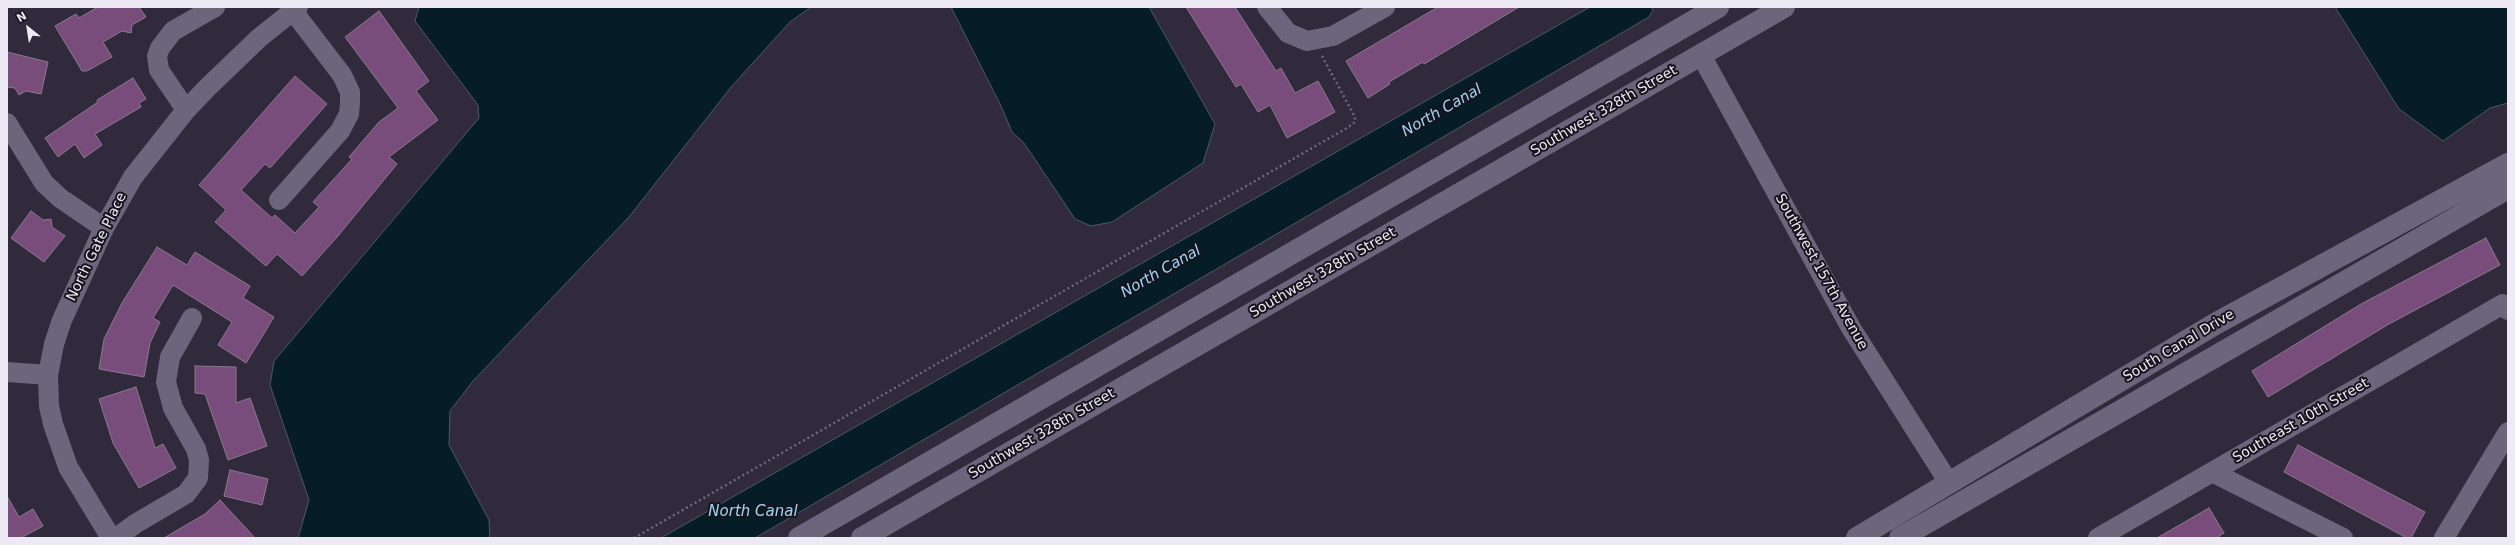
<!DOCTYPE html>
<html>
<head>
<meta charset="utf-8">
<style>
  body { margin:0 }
  #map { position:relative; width:2515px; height:545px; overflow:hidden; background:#312a3d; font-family:"DejaVu Sans",sans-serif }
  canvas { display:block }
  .frame { position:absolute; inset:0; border:8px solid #ede9f5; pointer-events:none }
  .north { position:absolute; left:8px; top:8px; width:40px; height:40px; -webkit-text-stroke:3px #17141d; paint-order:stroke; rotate:330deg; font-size:11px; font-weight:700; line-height:16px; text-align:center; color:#ede9f5 }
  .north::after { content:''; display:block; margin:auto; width:14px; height:18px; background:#ede9f5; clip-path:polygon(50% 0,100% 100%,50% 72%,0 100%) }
</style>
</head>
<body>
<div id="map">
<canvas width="2515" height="545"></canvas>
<div class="frame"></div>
<div class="north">N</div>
</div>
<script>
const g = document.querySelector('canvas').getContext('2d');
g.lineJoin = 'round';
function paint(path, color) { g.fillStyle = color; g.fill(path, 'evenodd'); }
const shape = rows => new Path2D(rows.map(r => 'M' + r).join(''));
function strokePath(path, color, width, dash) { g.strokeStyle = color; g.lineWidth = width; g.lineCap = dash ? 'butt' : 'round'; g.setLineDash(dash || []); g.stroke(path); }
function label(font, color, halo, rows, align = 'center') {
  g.font = font + ' "DejaVu Sans",sans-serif'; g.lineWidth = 4; g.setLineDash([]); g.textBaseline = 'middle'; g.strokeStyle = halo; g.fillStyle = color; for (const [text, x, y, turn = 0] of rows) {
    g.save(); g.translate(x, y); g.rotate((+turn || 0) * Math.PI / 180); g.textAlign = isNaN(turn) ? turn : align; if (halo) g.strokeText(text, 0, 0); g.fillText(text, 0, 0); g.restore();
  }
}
const water = shape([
  [419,7,811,7,790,22,732,86,629,217,473,381,450,411,449,445,489,520,490,538,298,538,309,500,270,385,274,361,479,118,478,105,415,21,419,7],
  [951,7,1149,7,1215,124,1203,163,1112,222,1091,226,1075,219,1024,143,1012,132,1001,106,951,7],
  [1590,7,1651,7,1653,10,1649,17,755,538,661,538,1590,7],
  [2335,7,2508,7,2508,103,2490,108,2443,141,2399,109,2335,7]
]);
paint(water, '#061c26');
strokePath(water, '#4b5a64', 1);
const building = shape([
  [98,7,139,7,146,17,132,25,131,33,122,31,103,42,112,57,87,71,82,71,55,26,76,14,79,18,98,7],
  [1186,7,1235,7,1276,71,1281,68,1295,93,1318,81,1335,112,1287,138,1270,105,1258,112,1241,84,1236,87,1186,7],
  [1438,7,1519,7,1424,64,1423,62,1389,82,1390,84,1368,98,1346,61,1438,7],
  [379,11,429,81,416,91,438,120,389,157,397,164,338,236,302,276,277,254,266,266,215,222,226,210,199,185,295,76,327,104,270,168,265,164,241,190,272,218,275,215,295,233,319,207,313,202,352,159,349,157,379,122,398,108,345,37,379,11],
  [7,52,48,62,41,94,26,91,19,95,15,88,7,87,7,52],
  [133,78,146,99,139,103,141,107,95,134,102,145,84,158,75,144,58,157,45,138,98,102,97,100,133,78],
  [31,211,43,220,51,219,52,227,65,236,44,262,11,238,31,211],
  [2486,238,2500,265,2389,324,2268,397,2252,371,2361,304,2486,238],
  [157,247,187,265,195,252,250,286,243,298,274,317,246,363,218,345,232,322,173,285,153,318,160,322,150,343,144,377,99,369,104,339,122,303,157,247],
  [195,366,236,367,236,403,250,398,267,446,228,460,205,394,195,393,195,366],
  [136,387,155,448,163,444,176,468,139,488,113,443,99,399,136,387],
  [2298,445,2425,512,2411,538,2407,538,2284,472,2298,445],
  [230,470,268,479,262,505,224,496,230,470],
  [7,496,19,517,33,509,43,526,21,538,7,538,7,496],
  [220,500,255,538,164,538,205,514,220,500],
  [2209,508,2224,533,2216,538,2157,538,2209,508]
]);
paint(building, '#794d7b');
strokePath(building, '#8b798b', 1);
strokePath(shape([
  [634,538,1347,128,1355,122,1355,117,1322,56]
]), '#6f697a', 2.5, [2, 3]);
strokePath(shape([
  [1267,7,1288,33,1307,41,1333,36,1385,7],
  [1701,55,1851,328,1949,483],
  [186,110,159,70,157,56,160,48,173,31,215,7],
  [7,123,44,183,60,198,104,228],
  [279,200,340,131,349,114,350,103,350,92,342,75,293,11],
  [7,372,48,375],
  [2212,472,2343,538],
  [111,538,68,467,53,424,49,406,48,375,54,344,62,320,104,228,133,177,186,110,207,88,259,38,298,7],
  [116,538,135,524,186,494,198,478,199,460,196,449,173,408,166,382,170,357,192,318],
  [2098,538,2503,304,2508,310],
  [2444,538,2508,432]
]), '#6d657b', 20);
strokePath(shape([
  [799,538,1718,7],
  [862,538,1784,7],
  [1857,538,2215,324,2508,164],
  [1900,538,2508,188]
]), '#6d657b', 22);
label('14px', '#ede9f5', '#17141d', [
  ["Southwest 328th Street",1604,111,-30],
  ["North Gate Place",97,247,-64],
  ["Southwest 157th Avenue",1821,272,61],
  ["Southwest 328th Street",1323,273,-30],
  ["South Canal Drive",2179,346,-31],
  ["Southeast 10th Street",2301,421,-30],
  ["Southwest 328th Street",1042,434,-30]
]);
label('italic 15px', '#9fd6f5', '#17141d', [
  ["North Canal",1442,111,-30],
  ["North Canal",1161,272,-30],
  ["North Canal",753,512]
]);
</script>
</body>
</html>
